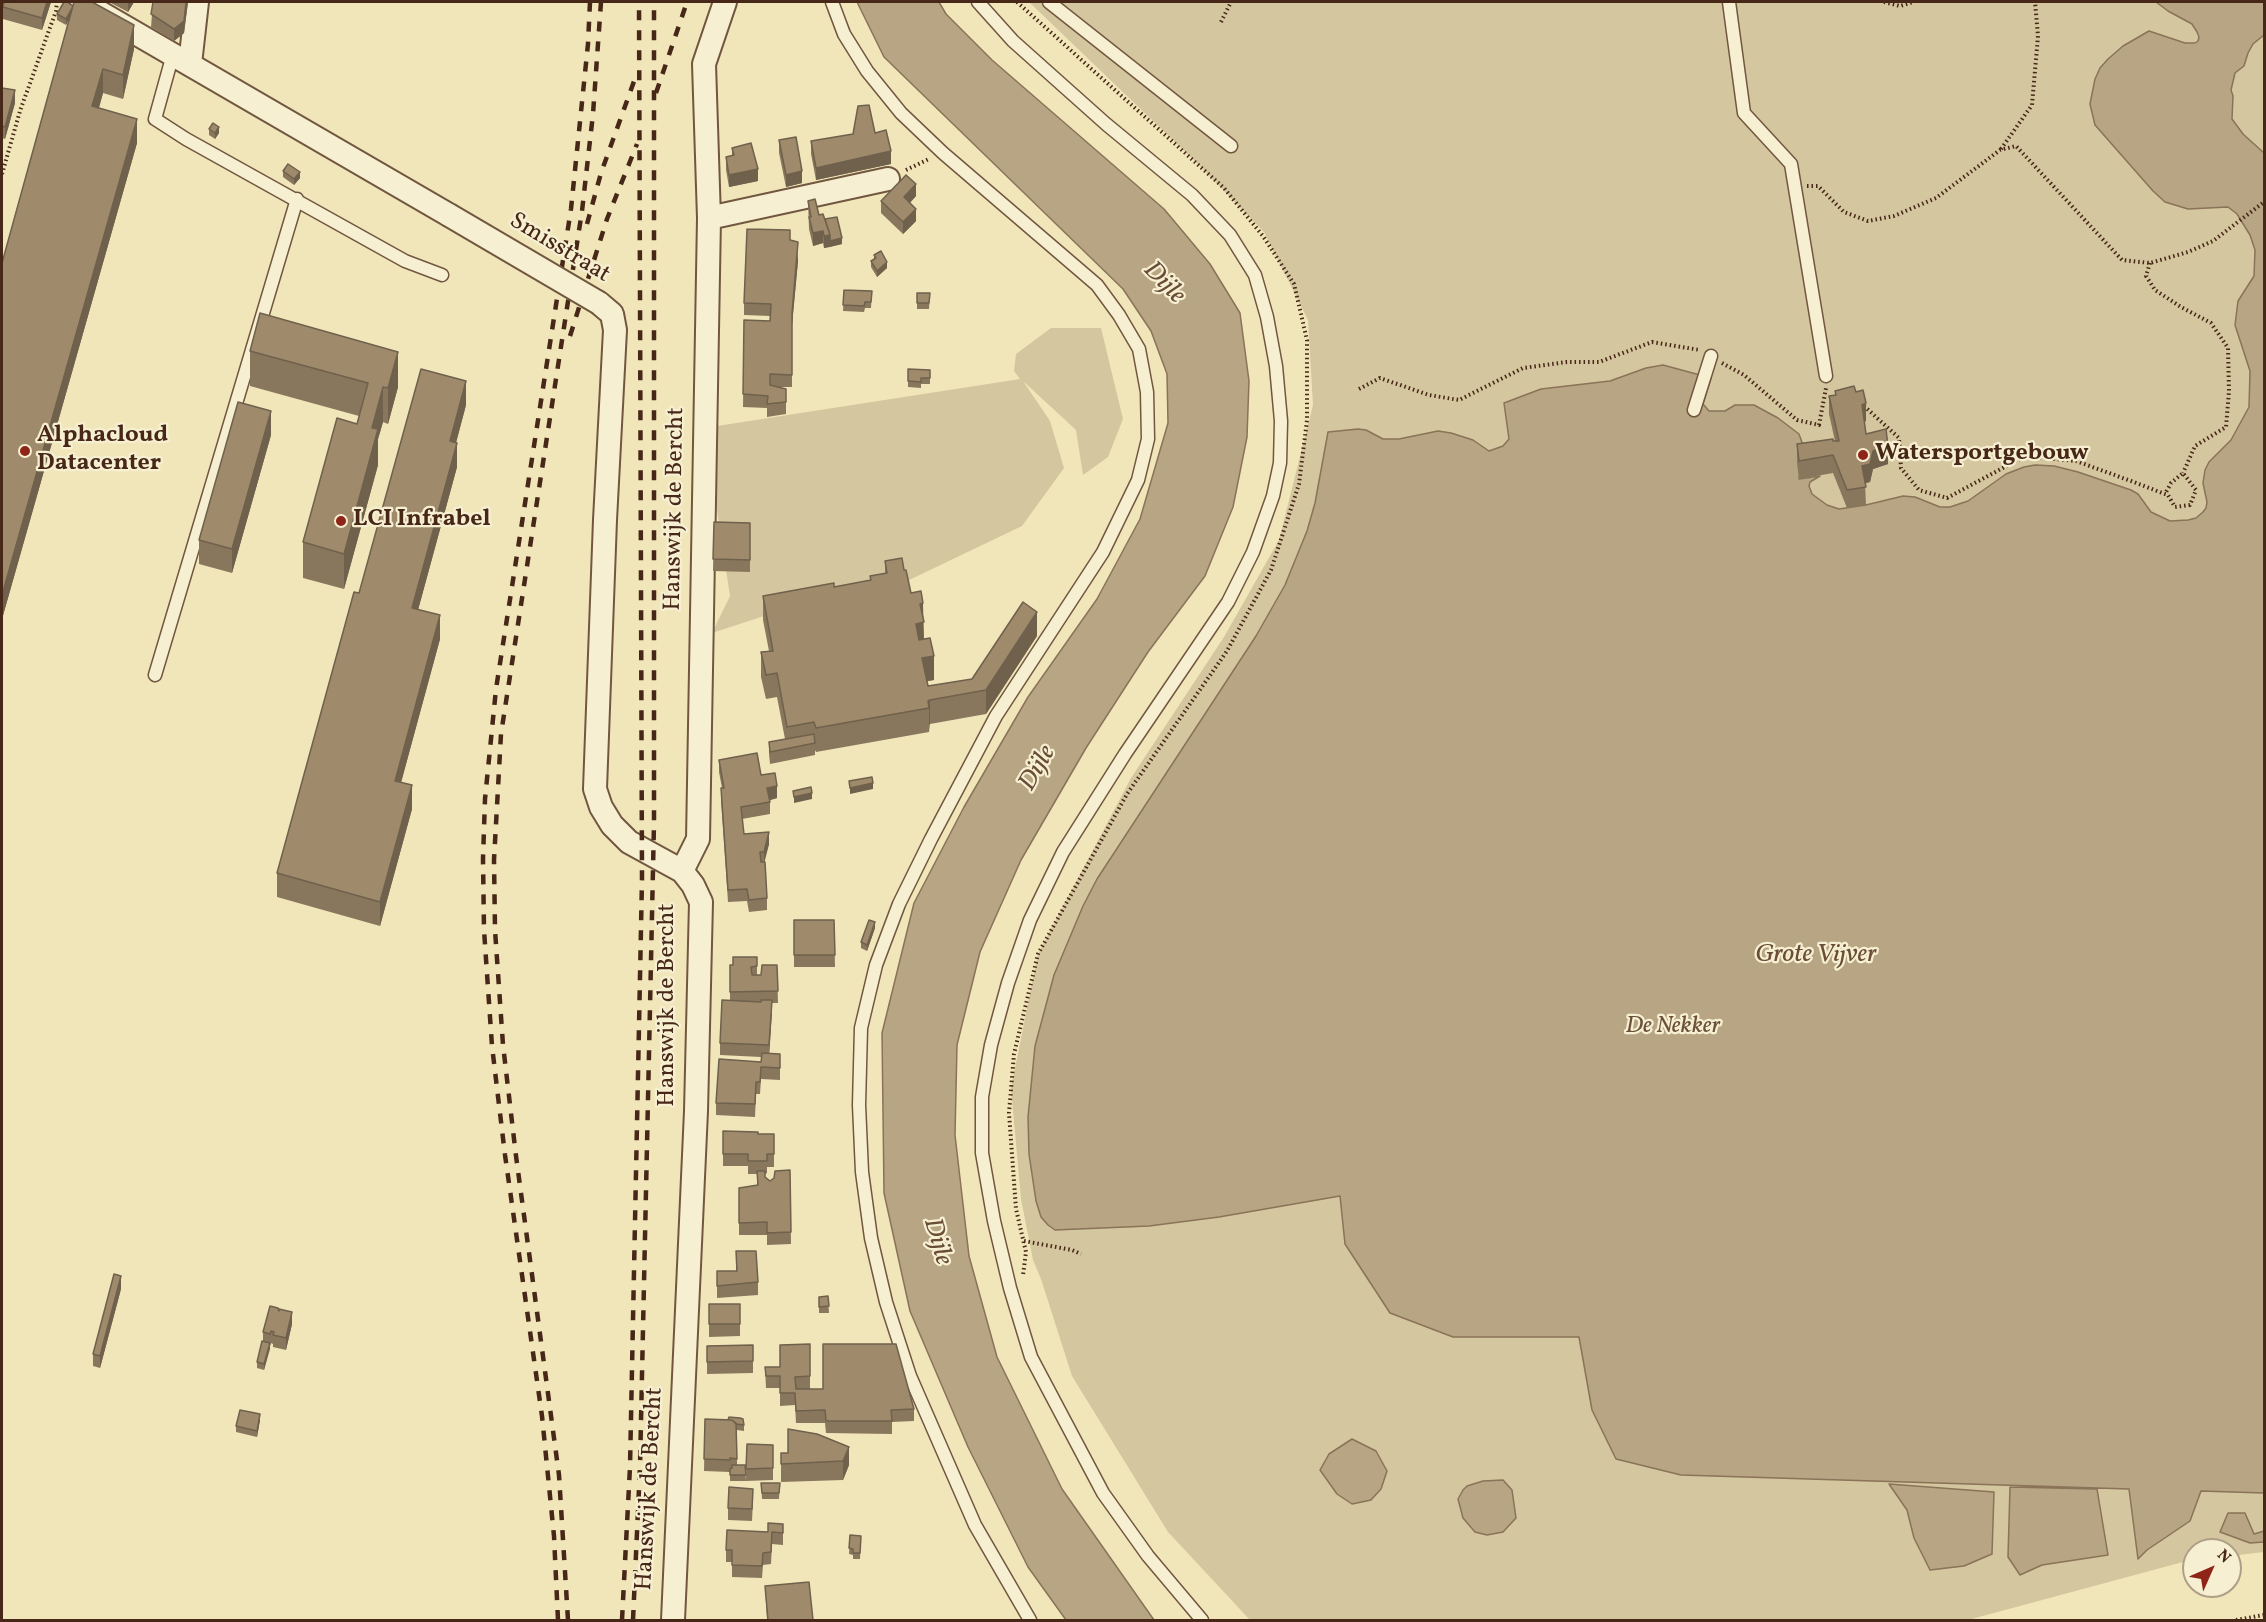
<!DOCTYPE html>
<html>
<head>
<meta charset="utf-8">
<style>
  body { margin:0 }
  #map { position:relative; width:2266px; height:1622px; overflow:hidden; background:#f1e6ba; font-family:Vollkorn,serif }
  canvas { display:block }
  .frame { position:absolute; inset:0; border:3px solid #472717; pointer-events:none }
  .north { position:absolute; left:2182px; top:1538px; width:60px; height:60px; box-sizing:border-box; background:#f6efd2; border:2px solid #b09f87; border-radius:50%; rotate:45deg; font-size:16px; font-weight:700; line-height:24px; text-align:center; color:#472717 }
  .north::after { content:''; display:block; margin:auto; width:21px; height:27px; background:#8f2418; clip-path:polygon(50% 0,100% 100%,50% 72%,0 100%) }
</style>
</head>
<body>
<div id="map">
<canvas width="2266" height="1622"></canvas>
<div class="frame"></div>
<div class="north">N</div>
</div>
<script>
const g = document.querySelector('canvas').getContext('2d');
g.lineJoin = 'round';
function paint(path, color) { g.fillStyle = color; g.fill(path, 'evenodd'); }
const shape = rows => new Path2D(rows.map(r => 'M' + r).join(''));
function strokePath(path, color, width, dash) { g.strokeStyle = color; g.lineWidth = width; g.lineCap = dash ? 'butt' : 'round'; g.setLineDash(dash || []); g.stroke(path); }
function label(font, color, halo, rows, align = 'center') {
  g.font = font + ' Vollkorn,serif'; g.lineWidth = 4.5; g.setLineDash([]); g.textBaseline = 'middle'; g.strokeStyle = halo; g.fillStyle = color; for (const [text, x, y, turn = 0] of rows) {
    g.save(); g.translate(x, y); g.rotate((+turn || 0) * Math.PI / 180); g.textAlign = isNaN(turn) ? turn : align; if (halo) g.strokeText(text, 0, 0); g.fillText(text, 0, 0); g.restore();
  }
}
paint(shape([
  [1029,2,2264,2,2264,1552,2230,1556,2230,1550,2194,1550,2194,1559,1968,1620,1250,1620,1168,1532,1072,1376,1041,1279,1033,1260,1021,1199,1011,1088,1038,954,1131,778,1224,637,1279,540,1313,405,1308,320,1264,232,1200,166],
  [1051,328,1101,328,1123,419,1108,457,1083,475,1076,430,1023,381,1050,421,1064,468,1022,526,907,581,905,570,712,633,730,596,715,497,717,426,1020,379,1014,371,1016,354]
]), '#d4c69e');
const water = shape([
  [857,2,939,2,946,14,992,60,1164,209,1210,264,1240,313,1249,381,1247,437,1233,507,1205,576,1148,652,1086,748,1021,860,980,952,957,1045,955,1135,969,1256,997,1357,1062,1489,1154,1620,1066,1620,1028,1567,968,1447,910,1311,884,1193,882,1033,914,903,964,807,1028,697,1097,599,1140,519,1168,423,1167,374,1151,331,1123,289,884,57,857,2],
  [2156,2,2264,2,2264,35,2253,44,2248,53,2244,66,2235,73,2231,90,2233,96,2232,119,2243,134,2264,153,2264,1493,2201,1491,2190,1521,2147,1550,2138,1559,2129,1489,1681,1475,1616,1459,1592,1410,1579,1337,1453,1337,1390,1313,1345,1244,1340,1196,1219,1217,1149,1226,1055,1230,1048,1225,1041,1217,1036,1201,1029,1154,1028,1117,1035,1046,1054,975,1083,906,1097,879,1256,636,1285,585,1307,531,1315,503,1328,432,1358,429,1366,430,1383,439,1399,439,1438,431,1451,433,1473,440,1489,451,1503,446,1509,439,1504,403,1541,389,1610,381,1646,368,1663,365,1711,378,1703,404,1709,411,1725,411,1735,405,1754,405,1778,418,1799,434,1804,448,1799,479,1820,476,1810,482,1809,486,1812,494,1827,505,1839,509,1866,505,1903,496,1915,497,1940,507,1950,507,1968,501,2006,474,2024,467,2035,465,2054,466,2078,472,2131,490,2138,494,2151,512,2170,521,2188,520,2196,518,2203,512,2206,508,2207,502,2203,483,2205,470,2209,462,2231,440,2249,407,2250,371,2235,325,2238,301,2254,276,2255,250,2250,235,2237,214,2228,207,2188,209,2165,202,2153,191,2095,125,2090,104,2095,79,2100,68,2108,59,2123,46,2149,31,2185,43,2195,43,2198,41,2199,37,2197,32,2192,24,2168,11,2156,2],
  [1352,1439,1376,1451,1387,1471,1381,1489,1371,1500,1352,1504,1337,1494,1320,1470,1329,1454,1352,1439],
  [1503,1480,1512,1490,1516,1518,1503,1532,1487,1535,1475,1532,1463,1518,1458,1499,1463,1490,1467,1486,1483,1481,1503,1480],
  [1889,1484,1994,1492,1992,1554,1964,1566,1930,1570,1914,1538,1907,1510,1889,1484],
  [2010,1487,2097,1489,2108,1555,2042,1565,2020,1575,2008,1557,2010,1487],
  [2228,1513,2245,1513,2254,1534,2264,1531,2264,1542,2250,1543,2220,1532,2228,1513]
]);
paint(water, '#b7a583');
strokePath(water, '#8a7358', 1.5);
const lane = shape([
  [832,2,844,34,867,71,901,113,943,153,1097,285,1119,315,1139,349,1147,392,1148,439,1138,480,1103,552,996,716,931,839,899,904,876,965,861,1028,859,1105,862,1172,871,1238,886,1302,910,1376,975,1525,1030,1620],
  [978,2,1013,41,1106,124,1192,195,1230,235,1255,275,1267,317,1276,366,1281,421,1280,463,1273,496,1253,552,1228,602,1125,754,1063,852,1030,920,1008,983,991,1045,982,1097,982,1153,994,1221,1010,1288,1031,1357,1103,1493,1148,1556,1202,1620],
  [1049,2,1231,146],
  [1729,2,1744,113,1791,164,1826,376],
  [173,54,155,119,186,139,405,261,442,275],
  [1694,410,1711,356],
  [155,675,297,199]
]);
const street = shape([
  [82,2,449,215],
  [190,64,197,2],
  [709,218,888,179],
  [599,303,612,314,615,330,605,520,595,789,601,807,612,825,629,842,682,871,693,885,701,902,696,1111,673,1620],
  [682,871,698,839,709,218,704,64,725,2]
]);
strokePath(lane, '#725740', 15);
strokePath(street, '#725740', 26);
strokePath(shape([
  [1017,2,1224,188,1263,236,1294,284,1307,340,1307,420,1299,484,1271,570,1227,651,1127,794,1038,954,1014,1054,1009,1113,1016,1209,1026,1252,1023,1275],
  [1884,2,1900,6,1913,2],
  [1221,22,1231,2],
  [2001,149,2032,105,2038,36,2035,2],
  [906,170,929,159],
  [2,174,20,111,56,11,57,2],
  [1807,186,1818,186,1844,212,1868,221,1894,216,1936,198,2000,150,2016,146,2122,260,2150,263,2188,252,2213,241,2264,202],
  [2150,263,2146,276,2155,290,2181,307,2211,323,2228,348,2229,391,2226,427,2195,446,2183,473],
  [1722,363,1744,375,1797,420,1819,425,1826,388],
  [1359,389,1380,378,1429,395,1459,400,1523,368,1567,362,1599,362,1652,342,1700,350],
  [1864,406,1899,438,1901,468,1919,490,1947,498,2025,456,2076,461,2131,481,2165,494,2168,495,2175,507,2190,505,2196,490,2183,473,2171,483,2165,494],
  [1024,1241,1072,1250,1081,1254],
  [2236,1620,2264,1615]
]), '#472717', 4, [1.5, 3]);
strokePath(lane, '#f6efd2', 12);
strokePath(street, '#f6efd2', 22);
strokePath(shape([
  [656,93,687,2],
  [587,224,601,173,637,73],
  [570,336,607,219,637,144],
  [558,1620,554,1536,542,1416,505,1155,492,1046,484,930,483,859,485,799,496,689,571,209,588,44,590,2],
  [568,1620,559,1475,516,1156,503,1045,495,930,494,860,501,734,582,211,593,114,601,2],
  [622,1620,630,1467,642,879,639,2],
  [633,1620,640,1467,654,823,654,2]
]), '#472717', 4.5, [10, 10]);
const streetBridge = shape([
  [449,215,599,303]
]);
strokePath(streetBridge, '#725740', 26, []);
strokePath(streetBridge, '#f6efd2', 22);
paint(shape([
  [2,2,51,2,42,30,3,19,3,8,2,7],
  [64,2,67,2,73,5,74,2,92,2,134,25,134,49,123,99,103,93,99,108,137,119,137,143,2,619,2,263,69,19,66,25,57,20,57,14],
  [109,2,134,2,128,12],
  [153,2,188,2,184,33,174,41,151,27],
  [2,88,15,103,5,139,2,138],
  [209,129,219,133,215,139,209,135],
  [875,133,891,164,816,180,811,154,811,141],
  [779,140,802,183,786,187,779,153],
  [732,148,758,181,729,187,726,170,726,157,732,156],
  [283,171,300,178,294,185,283,177],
  [916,196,910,203,916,221,903,234,881,213,881,201],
  [808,201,819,215,825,219,842,244,824,248,823,243,813,246,809,229],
  [790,240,798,261,792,325,792,387,778,387,786,389,786,414,767,417,767,408,743,407,744,320,770,321,770,316,744,315,744,303],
  [874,255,887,268,877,277,871,267,871,261,874,259],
  [844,290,872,291,871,308,865,308,864,312,843,311],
  [917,293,930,293,929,309,917,309],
  [250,351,398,387,388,424,383,422,378,439,378,465,344,589,303,578,303,542,357,424,359,416,250,386],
  [908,369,930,370,930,384,921,384,921,388,908,387],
  [1835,391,1866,421,1864,422,1866,434,1888,464,1873,469,1870,482,1865,483,1866,505,1847,508,1833,473,1799,479,1797,463,1797,444,1835,441,1829,414,1829,396,1835,395],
  [466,405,456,443,457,467,418,610,440,639,401,782,412,809,380,926,277,897,277,873,359,593],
  [271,435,232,573,199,564,199,540],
  [714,522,750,523,750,572,713,571],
  [885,561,904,570,911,593,923,619,924,639,934,680,927,681,928,686,972,679,1037,636,986,714,930,724,929,732,816,752,815,750,815,755,770,764,769,754,769,742,785,739,777,697,766,699,761,677,761,652,769,651,763,620,763,596,834,587,870,581,870,576,885,574],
  [719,760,761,775,777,798,770,800,770,814,742,819,744,834,769,844,764,862,767,898,767,910,749,912,747,901,728,902,721,800,721,788,722,788,719,772],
  [794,920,834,920,835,967,794,967],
  [875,928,867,951,861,948,861,942],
  [757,957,757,975,761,975,777,965,778,1003,772,1003,769,1053,780,1054,780,1080,761,1079,760,1094,756,1094,755,1117,716,1115,716,1103,761,1062,761,1057,720,1055,720,1043,730,1000,730,965,733,965],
  [723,1131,758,1134,774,1134,774,1167,767,1167,767,1173,765,1174,765,1177,770,1181,790,1170,791,1244,767,1245,767,1235,739,1235,739,1188,757,1185,757,1174,748,1174,748,1166,723,1166],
  [736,1251,758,1282,758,1295,717,1298,717,1271,736,1271],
  [121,1289,100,1368,93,1366,93,1354],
  [828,1296,829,1313,819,1313,819,1297],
  [740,1304,740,1336,709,1337,709,1324],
  [279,1311,292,1324,286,1350,273,1347,273,1344,271,1343,270,1346,264,1370,257,1368,257,1362,263,1341,263,1332],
  [810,1344,810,1389,796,1389,914,1409,914,1421,892,1422,892,1434,826,1433,825,1423,796,1423,795,1405,780,1406,780,1388,766,1388,765,1367,780,1367],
  [753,1345,753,1373,707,1374,707,1346],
  [705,1419,744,1425,744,1431,737,1430,737,1465,745,1465,746,1481,730,1481,730,1472,704,1471],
  [260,1420,257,1437,236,1432,236,1426],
  [817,1434,849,1465,843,1480,781,1482,781,1453,788,1453],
  [747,1444,773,1445,773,1480,746,1481],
  [761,1483,780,1483,779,1499,762,1499],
  [753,1501,752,1521,728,1520,728,1508],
  [783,1524,783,1545,772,1544,771,1564,763,1565,762,1578,732,1577,732,1562,726,1562,726,1550,768,1532],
  [850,1535,861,1536,860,1559,853,1559,853,1555,849,1554],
  [765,1586,813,1620,767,1620]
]), '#89775d');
paint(shape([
  [47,2,51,2,42,30,42,18],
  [128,2,134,2,128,12],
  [186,2,188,2,184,33,174,41,174,29],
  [73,6,73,12,66,25,66,19],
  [134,25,134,49,123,99,123,75],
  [103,69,103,93,92,131,92,106],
  [15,90,15,103,5,139,5,127],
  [137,119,137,143,2,619,2,595],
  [219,127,219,133,215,139,215,133],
  [891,151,891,164,816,180,816,168],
  [758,169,758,181,729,187,729,175],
  [802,171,802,183,786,187,786,175],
  [300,172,300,178,294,185,294,179],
  [916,184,916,196,904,209,904,197],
  [916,209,916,221,903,234,903,222],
  [823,231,823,243,813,246,813,233],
  [830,235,830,247,824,248,824,236],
  [842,238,842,244,830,247,830,241],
  [798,249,798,261,792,325,792,387,792,313],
  [887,262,887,268,877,277,877,271],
  [398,352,398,387,388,424,388,388],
  [466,381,466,405,450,465,450,441],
  [383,387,383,422,378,439,378,465,344,589,344,554,372,428],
  [1866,403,1866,421,1862,423,1862,405],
  [271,411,271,435,232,573,232,549],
  [457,443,457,467,412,632,412,608],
  [1888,446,1888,464,1873,469,1870,482,1862,484,1862,466,1873,451],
  [923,603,924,647,916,649,916,624,920,604],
  [1037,612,1037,636,986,714,986,690],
  [440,615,440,639,395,805,395,781],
  [934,656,934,680,922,682,922,658],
  [930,700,930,724,929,724,929,708,928,701],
  [873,783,873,789,850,794,850,788],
  [412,785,412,809,380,926,380,902],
  [777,786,777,798,767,801,767,788],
  [812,793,812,799,794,803,794,797],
  [769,832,769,844,764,864,764,852],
  [875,922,875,928,867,951,867,945],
  [772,1000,772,1012,769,1058,769,1045],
  [121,1276,121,1289,100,1368,100,1356],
  [292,1312,292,1324,286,1350,286,1338],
  [270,1343,270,1349,264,1370,264,1364],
  [260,1414,260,1420,257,1437,257,1431],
  [849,1447,849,1465,843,1480,843,1461]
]), '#6f614c');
const building = shape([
  [4,2,47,2,42,18,3,7,4,2],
  [64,2,67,2,73,6,66,19,57,14,64,2],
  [74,2,92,2,134,25,123,75,103,69,92,106,137,119,2,595,2,263,74,2],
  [153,2,186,2,184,21,174,29,151,14,153,2],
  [2,88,15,90,5,127,2,126,2,88],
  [869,105,875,133,886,130,891,151,816,168,811,141,853,134,858,106,869,105],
  [213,123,219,127,215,133,209,129,213,123],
  [796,137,802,171,786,175,779,140,796,137],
  [751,143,758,169,729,175,726,157,734,155,732,148,751,143],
  [288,164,300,172,294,179,283,171,288,164],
  [906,175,916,184,904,197,916,209,903,222,881,201,906,175],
  [815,199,819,215,823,214,830,235,824,236,823,231,813,233,809,217,811,217,808,201,815,199],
  [837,217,842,238,830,241,830,235,825,219,837,217],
  [747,229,790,230,790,240,798,242,792,313,792,375,770,374,770,385,786,389,786,402,767,404,768,396,743,394,744,320,770,321,771,304,744,303,747,229],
  [881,251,887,262,877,271,871,261,876,258,874,255,881,251],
  [844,290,872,291,871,302,865,302,864,306,843,305,844,290],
  [917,293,930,293,929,303,917,303,917,293],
  [260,313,398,352,388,388,383,387,372,428,378,429,344,554,303,542,337,418,357,424,368,383,250,351,260,313],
  [421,369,466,381,450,441,457,443,412,608,440,615,395,781,412,785,380,902,277,873,354,592,359,593,421,369],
  [908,369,930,370,930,378,921,378,921,382,908,381,908,369],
  [1854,386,1856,392,1863,390,1866,403,1862,405,1866,434,1886,429,1888,446,1873,451,1870,464,1862,466,1866,487,1847,490,1833,455,1799,461,1797,444,1833,439,1833,441,1839,441,1829,396,1836,395,1835,391,1854,386],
  [238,402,271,411,232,549,199,540,238,402],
  [714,522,750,523,750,560,713,559,714,522],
  [902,558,904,570,906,570,911,593,921,591,923,603,920,604,924,622,916,624,919,640,930,638,934,656,922,658,928,686,972,679,1023,602,1037,612,986,690,930,700,928,701,929,708,816,728,814,722,787,727,777,673,766,675,761,652,773,651,763,596,834,583,834,587,871,580,870,576,887,573,885,561,902,558],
  [814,734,815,743,770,752,769,742,814,734],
  [757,753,761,775,775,773,777,786,767,788,770,802,741,807,744,834,769,832,764,852,760,852,761,862,765,862,767,898,749,900,747,889,728,890,721,788,724,788,719,760,757,753],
  [872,777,873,783,850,788,849,781,872,777],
  [811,787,812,793,794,797,793,791,811,787],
  [794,920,834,920,835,955,794,955,794,920],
  [869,920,875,922,867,945,861,942,869,920],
  [733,957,757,957,757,966,751,967,752,975,761,975,762,965,777,965,778,991,730,992,730,965,733,965,733,957],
  [722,1000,761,1002,761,1000,772,1000,769,1045,720,1043,722,1000],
  [762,1053,780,1054,780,1068,761,1067,760,1082,756,1082,755,1104,716,1103,719,1059,761,1062,762,1053],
  [723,1131,758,1132,758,1134,774,1134,774,1154,767,1154,767,1161,748,1161,748,1154,723,1154,723,1131],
  [790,1170,791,1232,767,1233,767,1222,739,1223,739,1188,758,1185,757,1171,765,1171,765,1177,770,1181,774,1178,775,1171,790,1170],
  [736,1251,756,1251,758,1282,717,1286,717,1271,737,1271,736,1251],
  [114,1274,121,1276,100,1356,93,1354,114,1274],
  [828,1296,829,1306,819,1307,819,1297,828,1296],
  [709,1304,740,1304,740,1324,709,1324,709,1304],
  [270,1306,278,1308,279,1311,279,1309,292,1312,286,1338,273,1335,274,1332,271,1331,270,1334,263,1332,270,1306],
  [262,1341,270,1343,264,1364,257,1362,262,1341],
  [810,1344,810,1376,795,1377,796,1389,823,1389,823,1344,896,1344,914,1409,891,1410,892,1421,826,1421,825,1410,796,1411,795,1393,780,1393,780,1376,766,1376,765,1367,780,1367,780,1345,810,1344],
  [753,1345,753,1361,707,1362,707,1346,753,1345],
  [240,1410,260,1414,257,1431,236,1426,240,1410],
  [729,1417,740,1418,743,1419,744,1425,736,1424,732,1420,728,1420,729,1417],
  [705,1419,732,1420,736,1423,737,1459,730,1458,730,1460,704,1459,705,1419],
  [788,1429,817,1434,849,1447,843,1461,781,1464,781,1453,788,1453,788,1429],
  [747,1444,773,1445,773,1468,746,1469,747,1444],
  [732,1465,745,1465,746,1475,730,1475,730,1469,732,1468,732,1465],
  [761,1483,780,1483,779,1493,762,1493,761,1483],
  [729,1487,753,1489,752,1509,728,1508,729,1487],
  [768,1523,783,1524,783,1533,772,1532,771,1552,763,1553,762,1566,732,1565,732,1550,726,1550,727,1530,768,1532,768,1523],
  [850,1535,861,1536,860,1553,853,1553,853,1549,849,1548,850,1535],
  [809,1582,813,1620,768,1620,765,1586,809,1582]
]);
paint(building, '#9f8a6c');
strokePath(building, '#6f614c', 1.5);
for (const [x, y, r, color] of [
  [25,451,6,"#8f2418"],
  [1863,455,6,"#8f2418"],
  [341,521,6,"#8f2418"]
]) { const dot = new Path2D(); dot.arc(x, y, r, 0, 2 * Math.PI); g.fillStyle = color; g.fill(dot); strokePath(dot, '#f6efd2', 2); }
label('24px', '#472717', '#f6efd2', [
  ["Smisstraat",559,249,31],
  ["Hanswijk de Bercht",676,509,-89],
  ["Hanswijk de Bercht",669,1005,-90],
  ["Hanswijk de Bercht",651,1489,-87]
]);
label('bold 24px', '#472717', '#f6efd2', [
  ["Alphacloud",37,437],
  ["Datacenter",37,465],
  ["Watersportgebouw",1875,455],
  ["LCI Infrabel",353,521]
], 'left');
label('italic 24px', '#6a4f39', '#f6efd2', [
  ["De Nekker",1673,1028]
]);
label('italic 26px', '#694d37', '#f6efd2', [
  ["Dijle",1163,284,46],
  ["Dijle",1039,769,-60],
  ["Grote Vijver",1816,956],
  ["Dijle",936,1242,74]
]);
</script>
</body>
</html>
